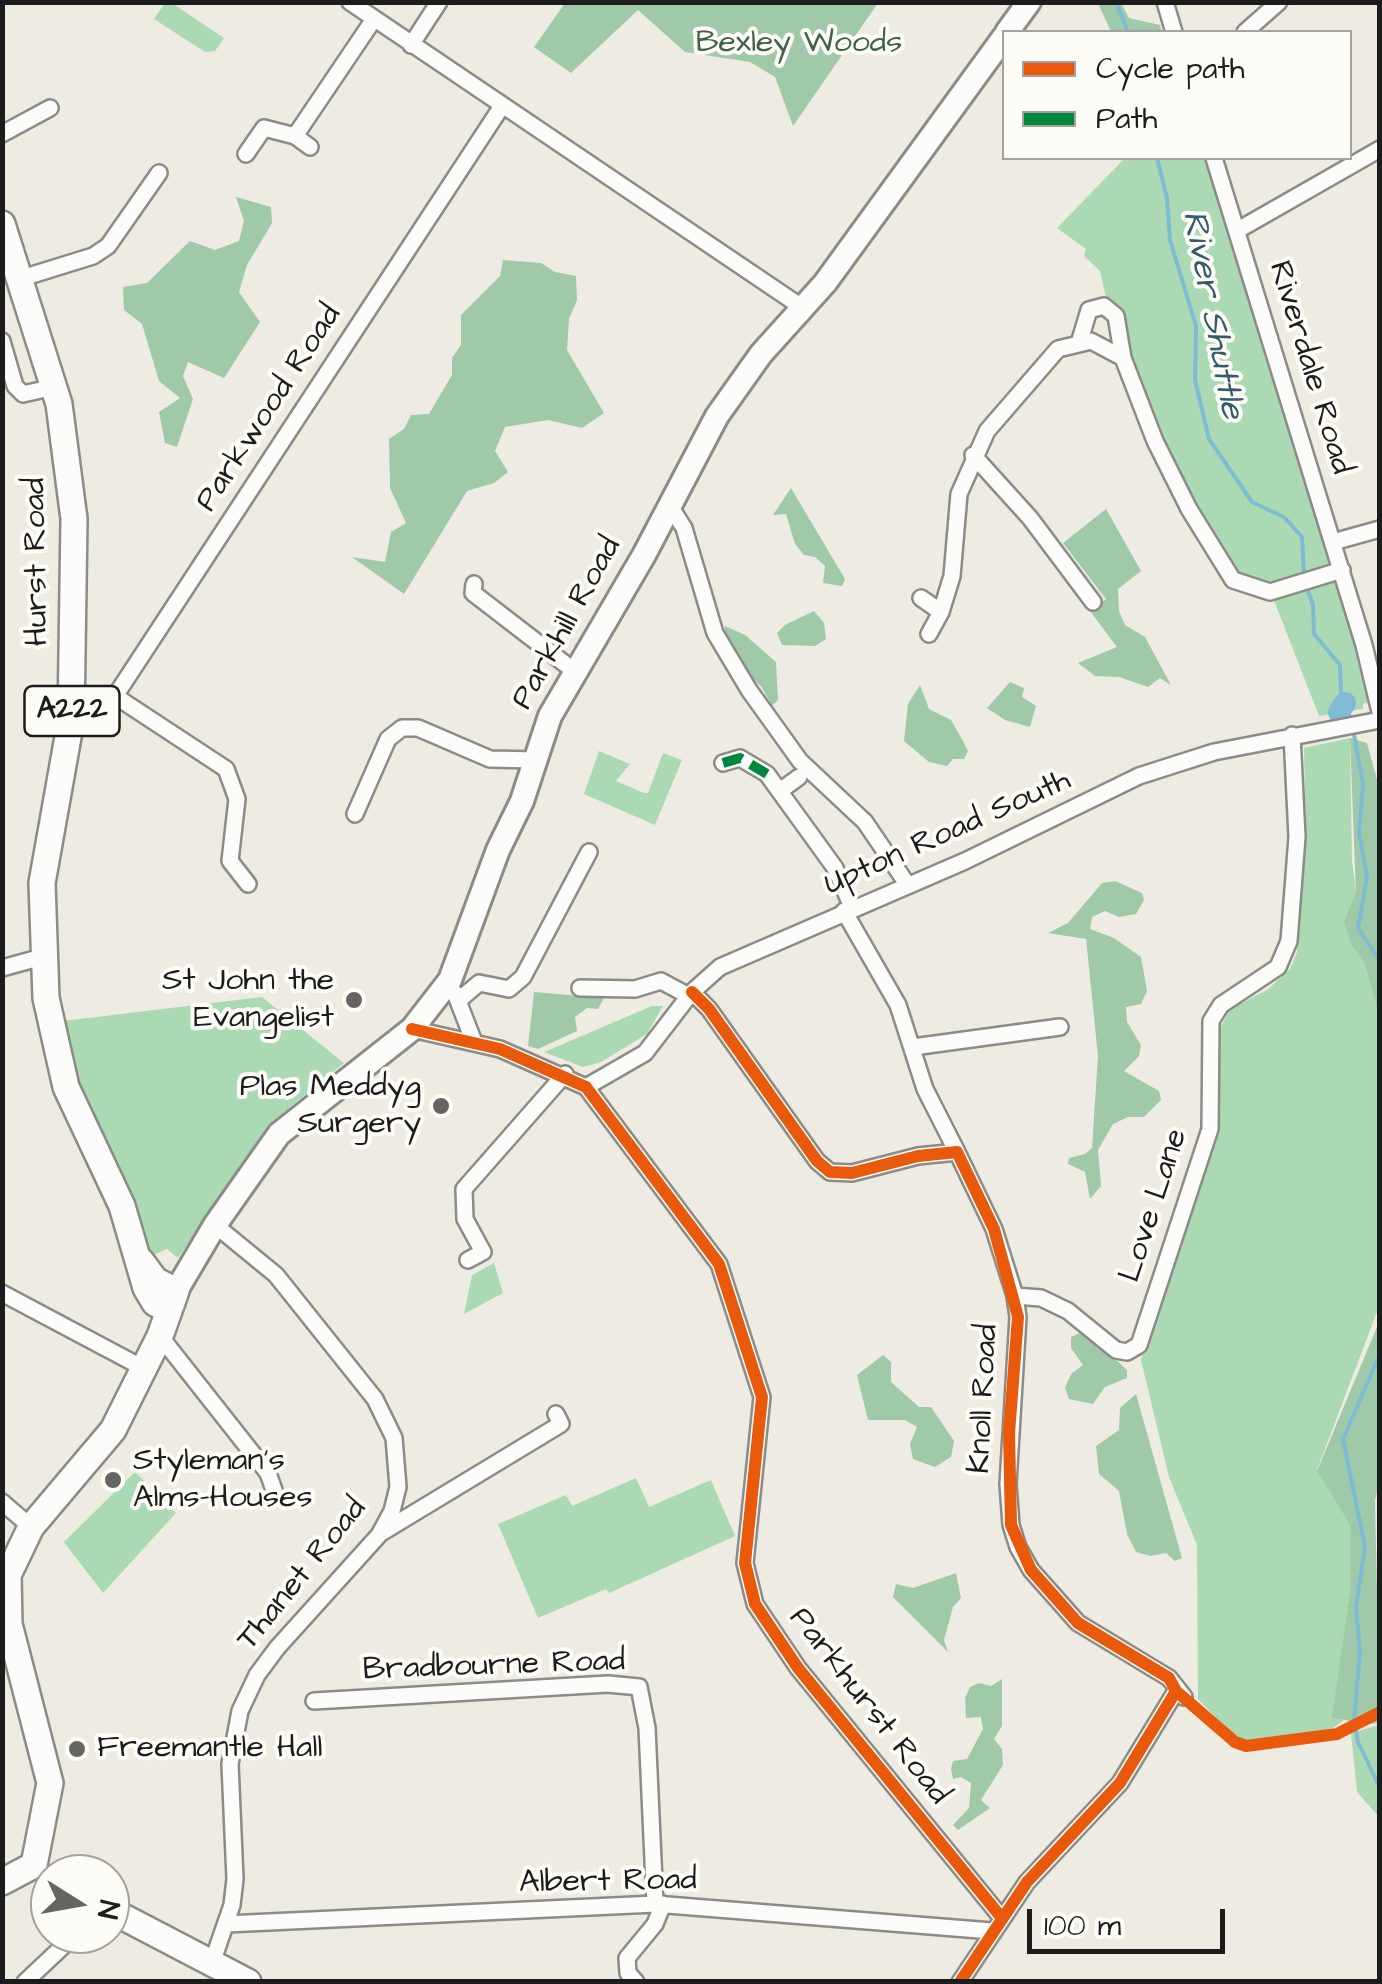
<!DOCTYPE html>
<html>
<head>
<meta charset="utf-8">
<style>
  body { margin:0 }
  #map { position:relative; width:1382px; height:1984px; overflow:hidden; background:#eeece2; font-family:"Architects Daughter",sans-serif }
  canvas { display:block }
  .frame { position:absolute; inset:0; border:5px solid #1c1c1c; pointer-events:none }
  .legend { position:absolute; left:1002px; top:30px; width:350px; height:130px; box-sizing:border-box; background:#fdfcf7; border:2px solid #a3a29f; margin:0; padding:12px 18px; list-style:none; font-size:30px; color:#1c1c1c }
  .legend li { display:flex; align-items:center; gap:20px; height:50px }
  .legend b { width:50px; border:2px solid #a3a29f }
  .north { position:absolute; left:30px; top:1854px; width:100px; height:100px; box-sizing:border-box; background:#fdfcf7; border:2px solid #a3a29f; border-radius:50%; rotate:101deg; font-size:28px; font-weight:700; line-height:40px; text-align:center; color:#1c1c1c }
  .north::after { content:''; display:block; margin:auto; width:35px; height:45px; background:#666561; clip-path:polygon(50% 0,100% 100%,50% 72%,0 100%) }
  .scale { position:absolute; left:1027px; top:1909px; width:198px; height:45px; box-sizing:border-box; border:5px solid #1c1c1c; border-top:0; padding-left:12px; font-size:30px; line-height:35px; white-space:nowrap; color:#1c1c1c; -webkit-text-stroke:8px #fdfcf7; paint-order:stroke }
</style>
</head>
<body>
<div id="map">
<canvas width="1382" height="1984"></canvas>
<div class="frame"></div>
<ul class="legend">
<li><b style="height:12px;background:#e8590c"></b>Cycle path</li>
<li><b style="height:12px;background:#00873e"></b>Path</li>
</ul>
<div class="north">N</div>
<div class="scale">100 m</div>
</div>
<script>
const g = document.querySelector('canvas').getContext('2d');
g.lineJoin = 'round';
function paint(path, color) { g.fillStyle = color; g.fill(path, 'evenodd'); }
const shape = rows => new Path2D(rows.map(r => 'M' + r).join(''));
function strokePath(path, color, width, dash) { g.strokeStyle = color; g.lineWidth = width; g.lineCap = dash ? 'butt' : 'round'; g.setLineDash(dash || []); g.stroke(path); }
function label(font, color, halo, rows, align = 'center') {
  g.font = font + ' "Architects Daughter",sans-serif'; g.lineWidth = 8; g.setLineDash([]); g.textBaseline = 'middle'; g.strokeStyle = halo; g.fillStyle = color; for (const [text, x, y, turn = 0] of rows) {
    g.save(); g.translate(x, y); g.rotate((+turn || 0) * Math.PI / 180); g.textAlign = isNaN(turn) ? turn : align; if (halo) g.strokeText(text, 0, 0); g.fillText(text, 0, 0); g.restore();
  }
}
paint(shape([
  [165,3,172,3,224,38,215,51,205,52,154,19],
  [1125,158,1204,158,1213,185,1217,184,1358,648,1369,702,1363,704,1363,709,1319,716,1268,585,1242,578,1227,562,1174,465,1140,385,1120,307,1106,298,1100,271,1084,256,1086,249,1057,228],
  [1350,738,1352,861,1362,939,1380,982,1380,1304,1317,1470,1350,1525,1350,1591,1333,1718,1344,1720,1333,1728,1254,1743,1233,1735,1198,1699,1197,1545,1169,1477,1141,1360,1219,1117,1217,1034,1230,1009,1267,990,1290,969,1297,952,1306,838,1304,748],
  [599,751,630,764,616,781,644,793,648,793,663,753,682,760,655,825,584,794],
  [262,997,344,1063,268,1125,178,1258,167,1249,151,1256,133,1198,77,1079,63,1021],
  [652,1006,663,1006,647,1034,601,1062,583,1067,544,1052],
  [494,1263,503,1293,464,1314,472,1275],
  [135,1472,176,1513,103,1593,64,1542],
  [636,1478,649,1507,711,1480,735,1536,609,1593,606,1589,538,1618,498,1524,566,1495,572,1506],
  [1379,1725,1380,1725,1379,1817,1357,1792,1351,1733]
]), '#aad9b3');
paint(shape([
  [565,3,565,2,878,3,793,126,775,77,750,62,685,52,638,10,571,73,534,47],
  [1098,3,1121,3,1129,18,1160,25,1162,32,1111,32],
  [236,197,271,207,272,223,247,265,239,292,260,322,224,378,188,362,183,376,193,399,177,447,165,443,159,412,180,398,159,381,142,324,124,310,123,287,147,283,190,241,215,250,239,241,244,221],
  [503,260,541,263,555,272,576,276,577,300,569,319,567,350,604,413,582,428,548,420,505,427,495,451,508,472,494,483,467,491,404,594,352,557,385,562,391,532,406,523,390,488,389,439,404,429,411,415,429,414,452,375,452,358,461,345,461,315,500,276],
  [791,488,845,579,842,586,823,583,825,566,815,557,804,555,795,544,786,514,773,515],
  [1106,509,1141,571,1118,589,1119,611,1125,625,1145,637,1171,685,1160,678,1148,687,1119,677,1095,676,1078,663,1117,647,1090,611,1106,599,1063,543],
  [814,611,824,623,826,639,815,646,782,645,777,633,785,625],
  [725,626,745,635,776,662,778,700,772,706,761,686,747,675,724,633],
  [1010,682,1024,688,1022,697,1036,706,1030,727,1005,720,987,708],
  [920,685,929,709,951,720,963,741,968,751,964,759,953,759,947,766,929,762,904,741,908,704],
  [1350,738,1367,743,1379,787,1379,1014,1365,964,1352,945,1344,922,1356,893],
  [1115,881,1142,893,1144,900,1136,914,1119,917,1105,911,1092,917,1090,929,1114,938,1141,957,1147,991,1141,1004,1126,1007,1127,1022,1141,1045,1139,1056,1124,1071,1159,1091,1161,1100,1144,1117,1128,1117,1113,1124,1098,1150,1101,1186,1090,1199,1085,1172,1068,1164,1069,1158,1085,1154,1092,1148,1098,1056,1086,939,1048,933,1068,923,1102,883],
  [534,992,604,998,598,1009,587,1008,575,1017,577,1031,538,1049,528,1046],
  [1379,1322,1380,1481,1375,1500,1380,1723,1369,1724,1332,1718,1350,1591,1350,1525,1317,1471],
  [1084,1331,1127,1370,1127,1378,1105,1387,1093,1404,1069,1399,1065,1388,1071,1374,1083,1365,1071,1348,1071,1337],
  [883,1355,891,1362,891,1382,919,1407,931,1407,954,1441,951,1457,935,1467,913,1459,910,1444,917,1427,905,1420,868,1420,857,1375],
  [1136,1394,1182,1558,1175,1561,1166,1553,1151,1556,1136,1552,1127,1534,1119,1491,1099,1474,1096,1446,1119,1430,1120,1408],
  [956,1573,961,1598,953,1607,944,1640,948,1652,893,1597,896,1584,913,1588],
  [1002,1679,1002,1726,994,1739,1002,1749,1003,1765,981,1800,990,1808,958,1830,953,1825,969,1808,971,1783,961,1777,953,1779,951,1769,953,1761,967,1759,983,1729,981,1717,966,1718,965,1698,970,1687,979,1683,991,1686]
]), '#9fc9a8');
strokePath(shape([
  [1116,2,1128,32],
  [1157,158,1167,198,1170,240,1196,326,1195,380,1209,439,1252,502,1284,517,1302,537,1304,579],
  [1307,588,1313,605,1314,634,1340,665,1341,692,1351,720],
  [1353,729,1363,784,1359,832,1367,877,1358,928,1380,961],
  [1380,1354,1343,1439,1365,1547,1356,1607,1360,1652,1354,1720,1358,1742,1380,1788]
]), '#7fbcd3', 4);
strokePath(shape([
  [1339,712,1345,703]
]), '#7fbcd3', 22);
const minor = shape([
  [350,2,803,308],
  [1165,2,1174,32],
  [1245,32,1279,2],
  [411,45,439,2],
  [2,134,50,108],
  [310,147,295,136,374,19],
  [246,154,264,128,295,136],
  [1214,158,1364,645,1380,712],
  [1238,230,1380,149],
  [19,279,93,256,108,246,159,173],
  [1080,340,1089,310,1104,306,1116,316,1123,358,1155,441,1189,509,1233,580,1270,592,1342,570],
  [2,341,15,386,23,394,54,387],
  [973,455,1030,518,1093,602],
  [670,506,684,528,715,633,749,690,800,761,865,822,907,884],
  [1333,542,1380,529],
  [474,584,473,593,573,670],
  [921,598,941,612,952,576,959,494,987,431,1058,349,1091,341,1123,358],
  [929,634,941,612],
  [115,696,226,769,237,799,230,861,248,884],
  [71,720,94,720,106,710,502,106],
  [723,763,740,758,767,774,835,868,852,907],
  [780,791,799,777],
  [355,814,388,739,402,728,418,728,490,759,537,760],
  [844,911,898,1005,925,1089,957,1152],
  [2,968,42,957],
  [580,988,635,989,661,981,689,996],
  [692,992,709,1009,817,1161,830,1172,852,1173,918,1156,957,1152,994,1229,1015,1296,1018,1317,1008,1484,1011,1525,1018,1547,1031,1570,1078,1623,1169,1678,1184,1697],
  [455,993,474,1042],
  [458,1001,479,983,509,989,523,977,589,852],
  [412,1029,500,1049,586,1087,719,1264,762,1397,745,1563,755,1604,798,1668,1001,1917],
  [913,1047,1060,1027],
  [586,1087,645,1053,692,992,720,967,965,861,1139,776,1214,752,1380,720],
  [468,1260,483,1252,465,1219,464,1189,565,1074],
  [2,1293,145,1369],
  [1015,1296,1041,1298,1068,1311,1116,1350,1127,1352,1139,1345,1210,1129,1211,1021,1221,1005,1278,967,1289,941,1297,837,1292,735],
  [160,1336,268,1473,274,1490],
  [2,1502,31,1527],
  [381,1533,561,1424,556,1414],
  [314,1701,608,1684,639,1687,647,1728,655,1904],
  [226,1924,655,1904,992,1931],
  [213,1960,232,1905,235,1879,230,1764,240,1711,257,1675,277,1648,379,1535,392,1511,398,1487,394,1438,375,1399,276,1275,215,1225],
  [25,1982,76,1934],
  [636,1982,628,1973,627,1958,655,1924,663,1904],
  [960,1982,1027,1882,1120,1783,1176,1691]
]);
const secondary = shape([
  [1007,32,1029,2],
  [176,1291,215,1225,279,1134,412,1029,450,980,498,850,522,801,550,716,644,555,717,416,761,354,825,283,1004,37]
]);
const primary = shape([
  [2,224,59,404,74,519,71,720,42,883,46,998,66,1087,122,1206,146,1288,155,1303,169,1310],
  [2,1882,34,1865,50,1783,9,1624,8,1575,31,1527,113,1430,160,1336,176,1291,155,1280,141,1261],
  [110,1910,248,1982]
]);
strokePath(minor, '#8c8b86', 20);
strokePath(secondary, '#8c8b86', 28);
strokePath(primary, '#8c8b86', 30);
strokePath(minor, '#fcfcfb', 15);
strokePath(secondary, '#fcfcfb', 22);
strokePath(primary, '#fcfcfb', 25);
strokePath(shape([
  [723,763,740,758,767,774]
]), '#00873e', 10, [20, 10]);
strokePath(shape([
  [692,992,709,1009,817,1161,830,1172,852,1173,918,1156,957,1152,994,1229,1018,1317,1009,1433,1011,1525,1031,1570,1078,1623,1169,1678,1176,1691,1235,1742,1246,1746,1337,1734,1380,1712],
  [412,1029,500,1049,586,1087,719,1264,762,1397,745,1563,755,1604,798,1668,1001,1917],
  [960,1982,1027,1882,1120,1783,1176,1691]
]), '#e8590c', 12);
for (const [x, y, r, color] of [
  [354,1000,10,"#666561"],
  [441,1106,10,"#666561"],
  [113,1480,10,"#666561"],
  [77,1749,10,"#666561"]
]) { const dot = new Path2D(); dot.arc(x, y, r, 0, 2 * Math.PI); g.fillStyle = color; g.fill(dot); strokePath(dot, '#fdfcf7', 4); }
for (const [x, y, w] of [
  [72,711,95]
]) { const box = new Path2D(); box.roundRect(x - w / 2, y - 25, w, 50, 8); g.fillStyle = '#fdfcf7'; g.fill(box); strokePath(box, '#1c1c1c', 2.5); }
label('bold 30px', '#1c1c1c', null, [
  ["A222",72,711]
]);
label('32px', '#3f6149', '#fdfcf7', [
  ["Bexley Woods",799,44]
]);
label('32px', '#1c1c1c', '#fdfcf7', [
  ["Riverdale Road",1309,368,73],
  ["Parkwood Road",270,409,-57],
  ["Hurst Road",38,562,-91],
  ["Parkhill Road",568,624,-61],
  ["Upton Road South",948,834,-24],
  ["Love Lane",1155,1206,-72],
  ["Knoll Road",985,1399,-87],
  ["Thanet Road",303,1575,-51],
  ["Bradbourne Road",494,1667,-2],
  ["Parkhurst Road",868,1707,52],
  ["Albert Road",608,1883,-1]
]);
label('32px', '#1c1c1c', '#fdfcf7', [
  ["St John the",334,982],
  ["Evangelist",334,1019],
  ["Plas Meddyg",421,1088],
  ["Surgery",421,1125],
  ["Styleman's",133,1462,"left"],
  ["Alms-Houses",133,1499,"left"],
  ["Freemantle Hall",97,1749,"left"]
], 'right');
label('italic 35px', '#335b6c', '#fdfcf7', [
  ["River Shuttle",1211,315,79]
]);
</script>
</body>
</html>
